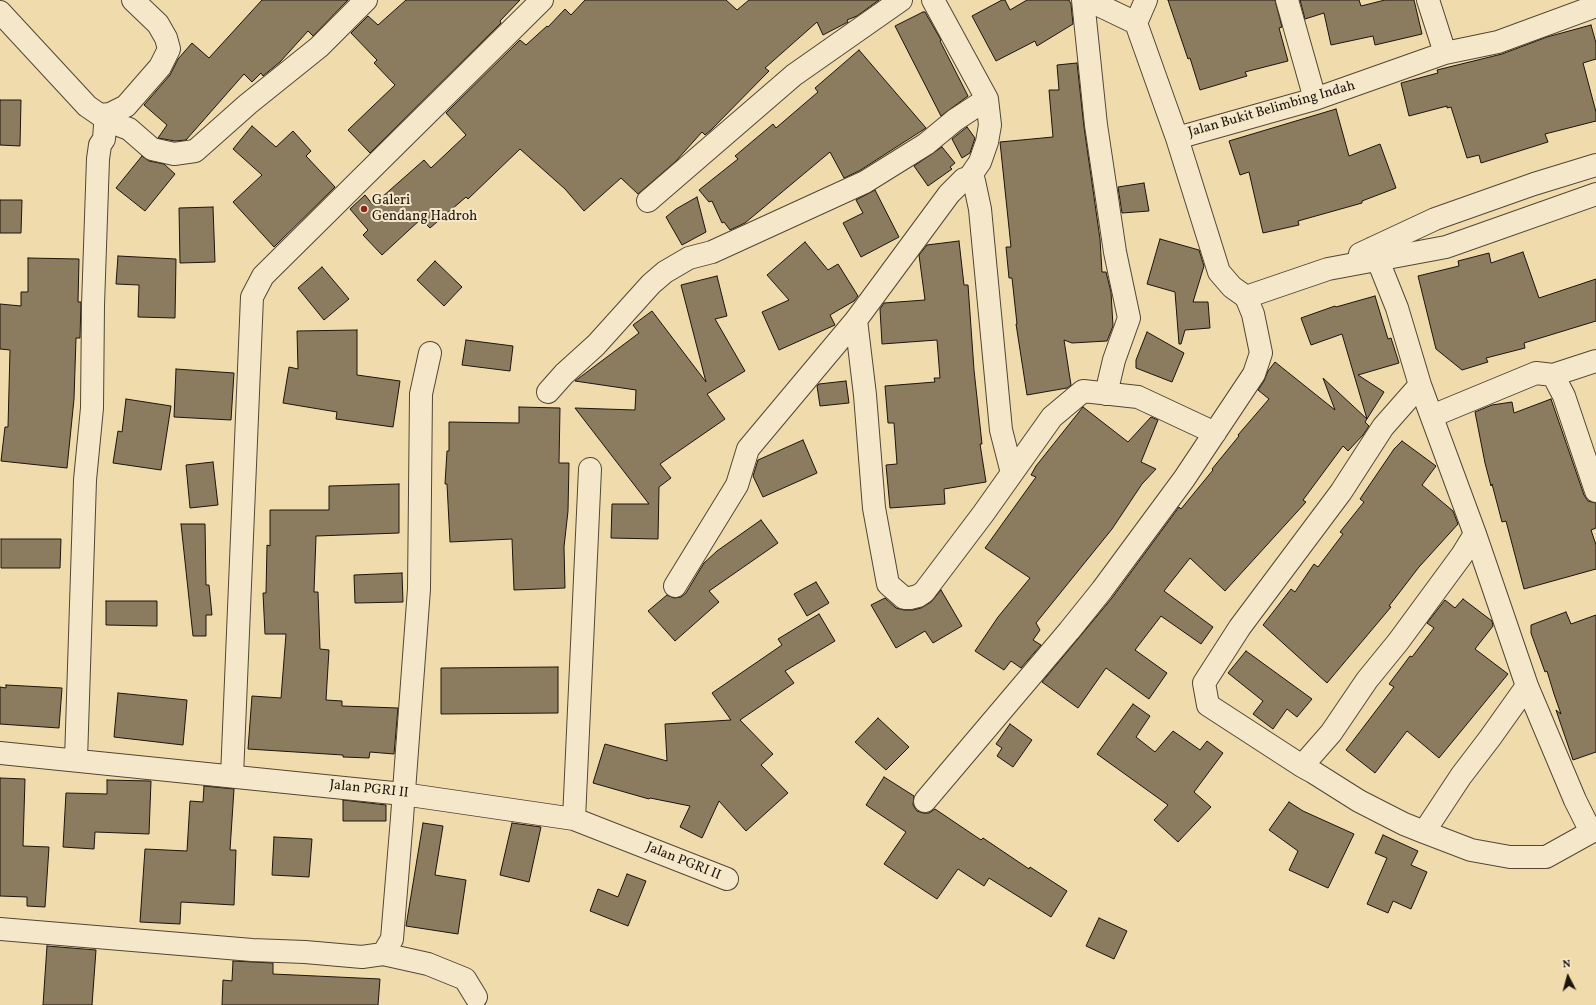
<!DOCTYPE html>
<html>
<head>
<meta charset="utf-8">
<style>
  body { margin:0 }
  #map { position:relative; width:1596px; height:1005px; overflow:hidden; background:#f0dbad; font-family:Vollkorn,serif }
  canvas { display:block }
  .north { position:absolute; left:1548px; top:957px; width:40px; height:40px; -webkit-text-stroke:3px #f5e8ca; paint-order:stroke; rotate:354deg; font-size:11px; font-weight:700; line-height:16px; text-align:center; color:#1d150c }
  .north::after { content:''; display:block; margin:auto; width:14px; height:18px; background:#1d150c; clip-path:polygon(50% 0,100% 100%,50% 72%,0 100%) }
</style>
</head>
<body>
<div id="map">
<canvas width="1596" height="1005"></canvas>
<div class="north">N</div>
</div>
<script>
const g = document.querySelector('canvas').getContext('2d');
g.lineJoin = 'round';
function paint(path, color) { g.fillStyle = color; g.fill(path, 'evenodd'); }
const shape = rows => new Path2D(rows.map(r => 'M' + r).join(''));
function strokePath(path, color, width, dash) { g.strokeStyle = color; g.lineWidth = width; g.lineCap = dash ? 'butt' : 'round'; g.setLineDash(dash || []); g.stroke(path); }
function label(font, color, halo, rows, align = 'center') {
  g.font = font + ' Vollkorn,serif'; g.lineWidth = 4; g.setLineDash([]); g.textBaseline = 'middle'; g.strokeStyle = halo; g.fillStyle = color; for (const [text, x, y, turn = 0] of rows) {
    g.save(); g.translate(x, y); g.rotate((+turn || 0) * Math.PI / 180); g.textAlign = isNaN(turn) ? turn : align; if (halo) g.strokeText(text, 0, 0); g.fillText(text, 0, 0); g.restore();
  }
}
const building = shape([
  [262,0,348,0,313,36,308,31,280,62,263,76,261,73,252,82,244,74,186,140,175,141,158,138,167,125,144,105,170,75,178,59,192,43,209,58,262,0],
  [406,0,520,0,500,21,501,23,370,153,348,130,395,85,374,63,377,60,351,33,368,16,378,25,406,0],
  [585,0,726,0,737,10,749,0,879,0,857,16,847,20,848,22,846,23,823,35,817,22,765,68,769,71,711,130,705,135,702,132,675,162,638,194,621,178,584,211,565,189,520,149,468,199,466,197,430,228,421,219,382,255,363,235,368,230,350,209,365,195,373,205,424,160,431,168,466,135,446,113,520,40,526,45,547,26,548,27,565,9,571,15,585,0],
  [1002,0,1005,0,1010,10,1027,0,1069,0,1071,4,1073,24,1037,46,1035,41,996,61,972,16,1002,0],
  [1168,0,1275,0,1282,27,1279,28,1288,61,1245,72,1247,76,1200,90,1190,58,1188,59,1168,0],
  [1300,0,1359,0,1361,6,1385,0,1414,0,1422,34,1375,45,1373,36,1331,45,1324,13,1305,19,1300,0],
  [923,12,925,12,941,40,940,41,968,96,941,116,895,26,923,12],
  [1591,25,1596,43,1596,59,1583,63,1596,112,1596,121,1545,134,1548,142,1481,163,1479,155,1467,158,1451,107,1447,108,1447,106,1409,116,1401,83,1438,73,1437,70,1502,54,1547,37,1591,25],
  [859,50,926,128,859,171,844,178,830,152,745,223,730,230,724,222,722,223,712,201,709,202,699,190,738,159,735,156,773,124,776,128,818,92,815,88,859,50],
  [1077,63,1084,127,1100,239,1102,272,1106,272,1111,292,1113,326,1107,341,1072,343,1064,340,1071,385,1067,388,1027,395,1016,324,1017,324,1012,278,1009,278,1006,247,1011,247,1000,142,1053,137,1049,90,1059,90,1057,65,1077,63],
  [0,100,21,100,20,146,0,145,0,100],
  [1336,109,1349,156,1380,144,1396,188,1362,201,1362,203,1298,221,1299,225,1263,233,1249,172,1240,175,1229,141,1336,109],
  [252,126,276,147,293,131,311,151,306,156,335,187,274,247,233,202,262,175,233,149,252,126],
  [967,127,975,138,970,153,962,158,952,139,967,127],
  [942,147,955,163,950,167,952,169,928,186,914,166,942,147],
  [142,156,149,161,164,164,175,174,145,211,116,188,142,156],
  [1144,183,1149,211,1122,213,1118,187,1144,183],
  [875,190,899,237,861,257,843,223,863,213,856,200,875,190],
  [697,197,706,232,682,245,666,217,676,209,697,197],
  [0,200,22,200,21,233,0,233,0,200],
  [213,207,215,262,180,263,179,208,213,207],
  [1160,239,1199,250,1204,266,1193,302,1208,302,1210,328,1185,330,1181,344,1179,344,1175,292,1147,284,1160,239],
  [959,241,964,285,968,285,974,370,982,444,980,444,986,482,944,489,945,504,890,508,886,465,897,464,894,423,888,423,885,386,935,382,934,378,940,378,937,340,882,344,880,309,884,303,925,300,919,255,927,245,959,241],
  [805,242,828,270,838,264,858,296,854,301,830,315,835,325,779,350,762,312,789,300,767,275,805,242],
  [1523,252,1539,298,1596,279,1596,321,1524,343,1525,348,1486,358,1488,362,1462,370,1436,349,1418,276,1459,266,1458,261,1489,253,1491,263,1523,252],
  [118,256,176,259,175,318,138,317,139,285,116,284,118,256],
  [28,258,79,259,78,302,81,302,80,338,76,338,74,399,67,468,1,461,5,427,8,427,10,350,0,349,0,304,21,306,21,292,28,292,28,258],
  [435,261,462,287,444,306,417,280,435,261],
  [322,267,349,299,324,320,298,288,322,267],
  [717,276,727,316,715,319,745,371,707,394,725,419,660,464,671,478,659,487,658,539,611,538,612,504,649,504,575,408,635,410,636,390,575,381,639,333,633,325,652,311,706,382,681,285,717,276],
  [1375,296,1388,339,1391,338,1399,363,1358,375,1384,392,1365,422,1369,426,1363,435,1348,451,1343,446,1303,500,1306,502,1225,591,1190,558,1164,591,1213,627,1201,644,1161,616,1135,650,1167,673,1149,699,1106,668,1078,708,1042,682,1112,598,1179,507,1181,509,1213,470,1212,469,1239,436,1238,435,1269,399,1258,390,1264,381,1268,371,1275,362,1335,410,1323,378,1367,419,1342,334,1311,345,1301,318,1335,306,1336,307,1375,296],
  [357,330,357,375,400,381,393,427,336,419,337,412,283,403,289,367,298,369,297,331,357,330],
  [1147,332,1184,353,1172,382,1136,368,1136,360,1147,332],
  [466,340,513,346,510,371,462,365,466,340],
  [176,369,234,373,231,420,174,417,176,369],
  [846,381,849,403,820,406,817,386,819,384,846,381],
  [126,399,171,406,161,470,113,463,118,431,122,432,126,399],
  [1551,399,1584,495,1588,501,1596,503,1596,528,1591,530,1596,545,1596,569,1524,589,1506,521,1502,522,1492,484,1491,486,1485,463,1475,412,1492,405,1512,402,1514,413,1551,399],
  [519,407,560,408,559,463,569,463,568,511,564,547,565,588,514,590,512,539,450,542,447,484,445,484,447,451,449,451,449,422,519,423,519,407],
  [1083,407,1128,442,1151,417,1158,420,1141,462,1156,469,1142,484,1112,529,1036,623,1040,630,1033,640,1041,645,1021,668,1011,661,1004,670,975,651,998,617,1030,578,985,548,1036,477,1031,475,1036,466,1083,407],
  [803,440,817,473,763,497,753,476,758,460,803,440],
  [1402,441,1436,466,1422,485,1453,511,1458,524,1419,567,1389,606,1391,607,1327,683,1263,625,1291,589,1295,592,1314,564,1318,567,1343,534,1340,532,1364,502,1360,499,1394,449,1402,441],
  [213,462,218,505,190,508,186,465,213,462],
  [399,484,399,533,316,536,314,592,318,592,320,649,329,650,326,700,342,701,342,706,398,708,394,754,370,752,369,758,343,757,343,755,248,749,252,696,281,698,286,634,265,634,263,593,266,593,267,545,270,546,270,510,329,510,329,486,399,484],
  [761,520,778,543,709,591,719,602,675,641,648,611,667,595,674,598,681,597,686,593,704,563,717,551,761,520],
  [181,524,205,524,206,585,209,585,212,615,206,615,206,636,193,636,181,524],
  [1,539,61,539,60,568,1,568,1,539],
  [402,573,403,602,355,603,354,575,402,573],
  [816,582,829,603,807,616,794,594,816,582],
  [941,590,962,626,933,643,925,631,896,648,871,605,885,598,896,608,904,610,913,610,921,608,931,602,941,590],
  [1463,599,1492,621,1493,626,1475,649,1508,674,1439,758,1407,731,1375,773,1346,750,1394,687,1389,684,1410,656,1412,657,1434,628,1427,623,1445,600,1455,608,1463,599],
  [106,601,157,601,157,626,106,625,106,601],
  [1566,612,1571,624,1596,615,1596,752,1573,760,1556,710,1561,714,1554,694,1547,671,1545,672,1531,633,1531,625,1566,612],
  [819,614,835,641,785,671,794,683,740,720,773,754,761,765,788,793,746,831,719,801,702,838,680,827,690,806,650,798,649,799,593,783,605,744,667,761,665,724,731,720,712,693,782,645,778,639,819,614],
  [1246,651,1312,699,1297,717,1287,709,1273,729,1253,714,1263,701,1228,673,1246,651],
  [558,667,558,713,441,714,441,668,558,667],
  [6,685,62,688,59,728,0,724,0,687,6,688,6,685],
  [118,693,187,700,183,745,114,737,118,693],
  [1133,704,1150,716,1136,737,1155,752,1173,731,1200,750,1207,741,1223,753,1194,792,1211,807,1178,842,1154,820,1168,805,1097,754,1133,704],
  [878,718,909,747,886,770,855,742,878,718],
  [1010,724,1032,740,1013,767,997,756,1002,748,996,744,1010,724],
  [884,777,914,796,913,805,917,811,923,813,929,813,935,809,981,840,983,838,1029,869,1030,867,1067,891,1051,917,989,878,984,886,958,869,937,899,884,864,906,832,866,805,884,777],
  [0,778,25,779,23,846,49,847,45,907,27,906,27,897,0,896,0,778],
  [107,780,151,781,149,834,95,832,94,849,63,847,66,793,107,794,107,780],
  [204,786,234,789,230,850,236,850,234,905,181,902,180,924,140,922,145,849,187,851,190,801,203,802,204,786],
  [343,800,386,805,386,821,343,821,343,800],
  [1289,802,1303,811,1354,834,1328,888,1289,870,1298,851,1269,830,1289,802],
  [423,823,443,826,435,875,466,880,458,934,406,926,423,823],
  [512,823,541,827,529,882,500,875,512,823],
  [1383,835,1418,851,1411,865,1427,872,1411,909,1393,901,1388,913,1367,904,1387,858,1375,853,1383,835],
  [274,837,312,839,309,877,272,875,274,837],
  [627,874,646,881,628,926,590,911,598,889,618,897,627,874],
  [1099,918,1127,931,1114,959,1086,946,1099,918],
  [47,946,96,950,92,1005,43,1005,47,946],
  [233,961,273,963,273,974,380,979,378,1005,222,1005,223,980,232,981,233,961]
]);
paint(building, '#8b7c60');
strokePath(building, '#1d150c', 1);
const street = shape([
  [933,0,987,99,990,125,987,142,980,162,969,178],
  [1083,0,1096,125,1115,252,1129,318,1114,360,1106,394],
  [1088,0,1136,23,1177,138],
  [1287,0,1315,99],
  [1428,0,1445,53],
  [0,12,87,106,100,115,110,114,126,106,160,67,169,49,166,38,158,24,133,0],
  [1136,23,1146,0],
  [105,125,116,124,129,129,152,149,174,154,195,151,248,104,319,47,366,0],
  [648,201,794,75,901,0],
  [1373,248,1397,308,1420,385,1383,427,1341,492,1240,627,1204,683,1208,705,1302,766,1331,733,1367,680,1398,642,1462,555,1475,534,1420,385],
  [1360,254,1435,219,1534,184,1596,165],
  [1246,297,1328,269,1446,247,1596,194],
  [1553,375,1596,361],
  [548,392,564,374,596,345,651,284,665,272,689,258,712,252,747,236,865,182,926,144,955,120,987,99],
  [1432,416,1536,373,1553,375,1564,396,1596,491],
  [1012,473,1001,430,980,209,974,181,969,178,964,179,949,194,856,320,865,395,874,508,888,584,904,598,910,598,918,596,924,592,983,514,1052,417,1083,391,1138,397,1215,433],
  [675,586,737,485,748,449,856,320],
  [1527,686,1575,800,1591,832,1596,829],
  [0,753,403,794,574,819,727,879],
  [76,760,85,480,92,408,93,305,98,159,100,145,104,139,105,125,110,114],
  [1302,766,1313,772,1359,801,1404,824,1424,832,1461,776,1490,738,1527,686,1475,534],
  [232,776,252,297,263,276,542,0],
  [925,801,1069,631,1102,590,1184,479,1254,374,1261,353,1253,314,1246,297,1232,287,1219,272,1177,138,1315,99,1445,53,1498,42,1596,6],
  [574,819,590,469],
  [1424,832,1471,850,1510,857,1546,857,1591,832],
  [0,929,252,950,305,952,362,957,383,954,392,939,402,818,419,589,421,394,430,353],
  [383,954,428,964,465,979,476,997]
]);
strokePath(street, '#524634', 24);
strokePath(street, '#f5e8ca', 22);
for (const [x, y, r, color] of [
  [364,209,4,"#8f2418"]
]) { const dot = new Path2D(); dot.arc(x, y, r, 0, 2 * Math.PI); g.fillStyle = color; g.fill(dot); strokePath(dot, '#f5e8ca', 1.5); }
label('14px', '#1d150c', '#f5e8ca', [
  ["Jalan Bukit Belimbing Indah",1272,110,-16],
  ["Jalan PGRI II",369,790,6],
  ["Jalan PGRI II",683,862,22]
]);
label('14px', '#1d150c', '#f5e8ca', [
  ["Galeri",372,201],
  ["Gendang Hadroh",372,217]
], 'left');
</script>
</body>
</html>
